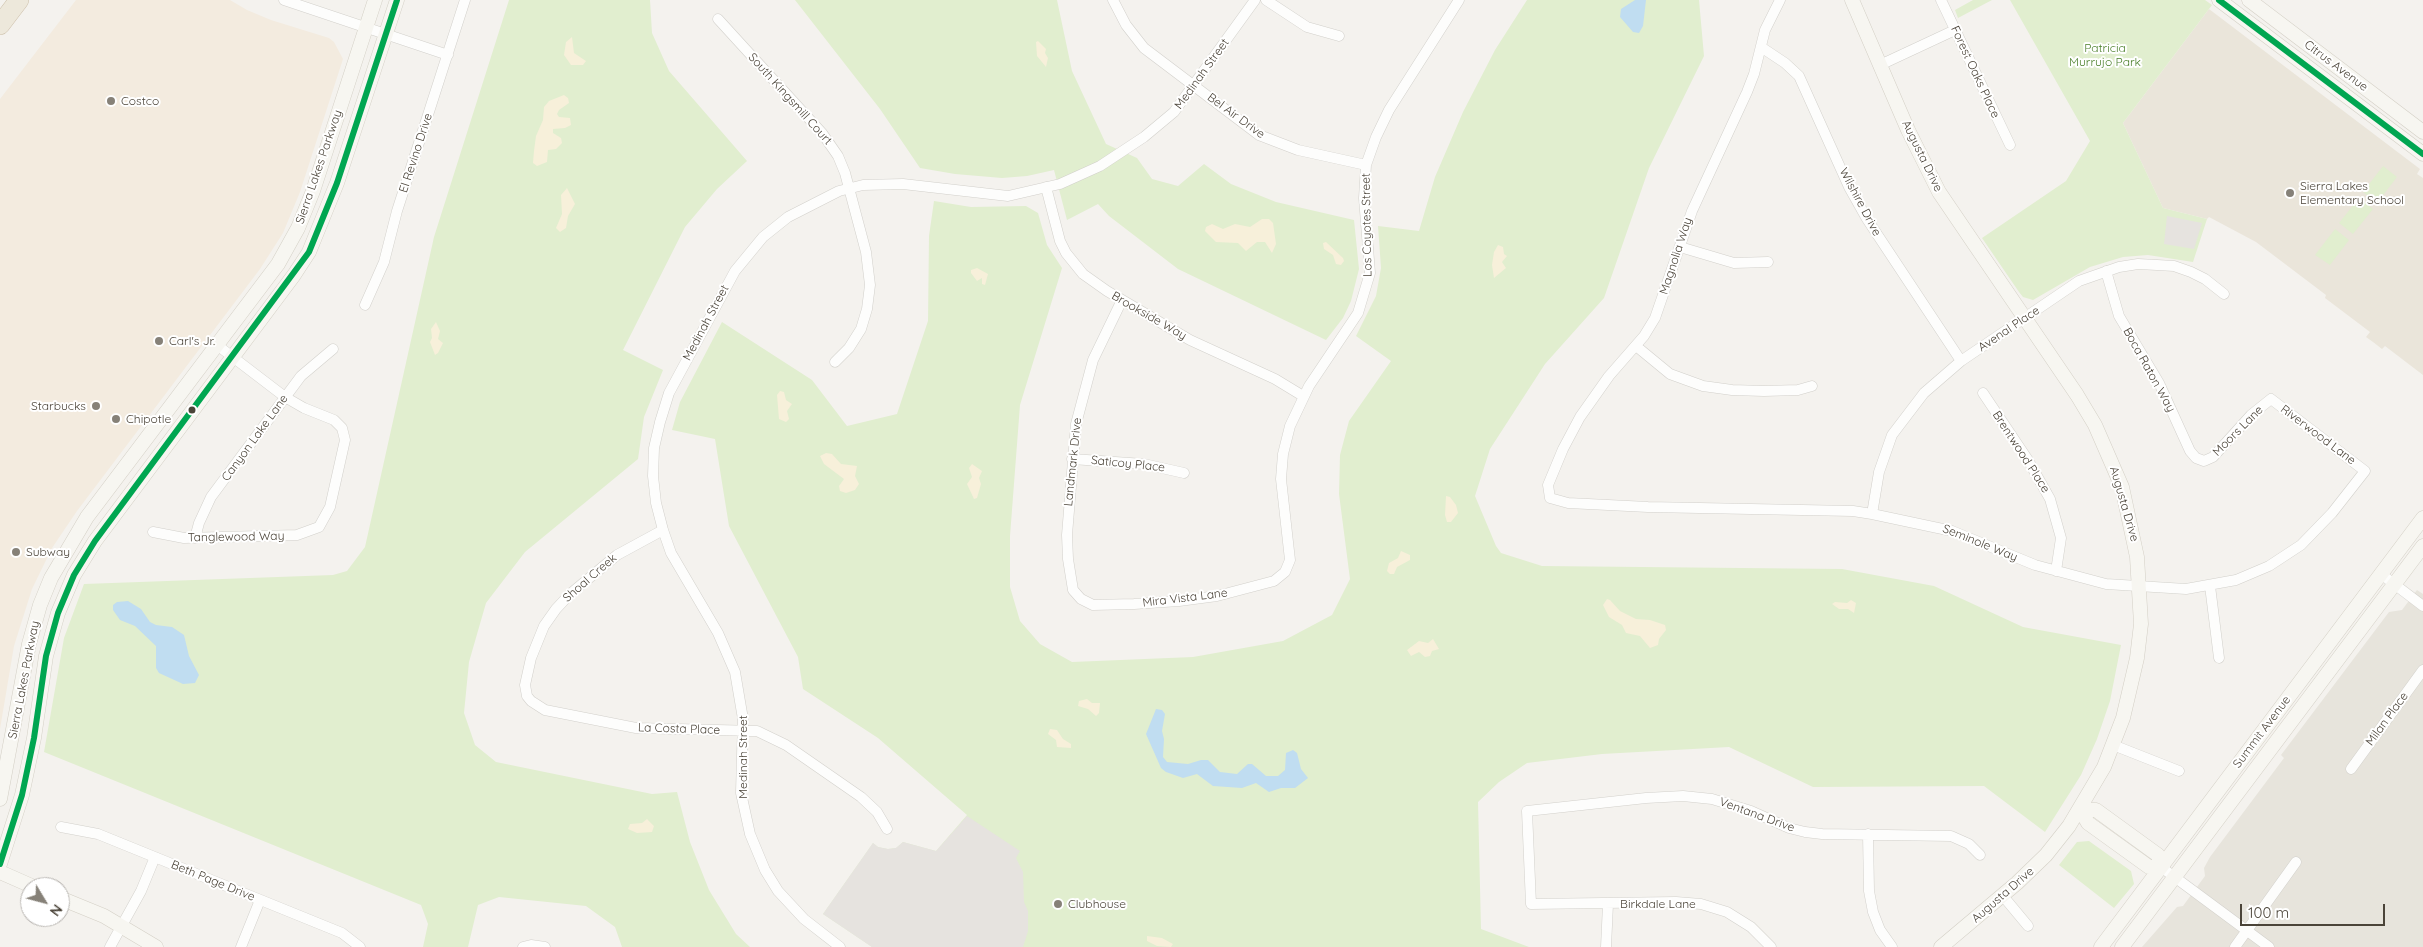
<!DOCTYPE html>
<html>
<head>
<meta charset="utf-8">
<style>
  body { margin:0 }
  #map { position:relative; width:2423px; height:947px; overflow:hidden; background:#f4f2ee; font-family:Quicksand,sans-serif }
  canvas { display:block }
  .north { position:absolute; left:20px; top:877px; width:50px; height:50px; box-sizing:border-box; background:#fff; border:1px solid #b7b4b0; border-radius:50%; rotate:127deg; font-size:14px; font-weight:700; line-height:20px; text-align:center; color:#4b4439 }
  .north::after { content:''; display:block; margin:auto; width:18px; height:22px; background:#868178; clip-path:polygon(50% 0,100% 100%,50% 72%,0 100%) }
  .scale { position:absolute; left:2240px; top:904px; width:145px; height:22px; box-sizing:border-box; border:2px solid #4b4439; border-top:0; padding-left:6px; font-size:15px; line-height:18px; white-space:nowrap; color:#4b4439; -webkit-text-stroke:4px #fff; paint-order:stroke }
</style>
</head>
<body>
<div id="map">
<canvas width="2423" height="947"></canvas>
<div class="north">N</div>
<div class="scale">100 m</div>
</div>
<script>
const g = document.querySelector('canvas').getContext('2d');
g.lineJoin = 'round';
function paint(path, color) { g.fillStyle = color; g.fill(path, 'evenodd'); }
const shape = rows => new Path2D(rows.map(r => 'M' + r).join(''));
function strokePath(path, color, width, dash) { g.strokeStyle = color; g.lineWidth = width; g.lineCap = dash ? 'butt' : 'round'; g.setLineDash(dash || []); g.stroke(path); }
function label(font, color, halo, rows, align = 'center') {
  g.font = font + ' Quicksand,sans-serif'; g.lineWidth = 4; g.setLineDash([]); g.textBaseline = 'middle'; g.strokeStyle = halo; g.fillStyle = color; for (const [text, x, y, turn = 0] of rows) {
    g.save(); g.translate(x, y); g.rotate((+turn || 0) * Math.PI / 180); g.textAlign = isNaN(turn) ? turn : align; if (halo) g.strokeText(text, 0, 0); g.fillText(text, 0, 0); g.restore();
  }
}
paint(shape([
  [2417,590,2423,594,2423,947,2142,947,2177,907,2183,906,2205,876,2204,868,2210,857,2284,758,2281,755,2389,612,2402,610]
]), '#e7e4dc');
paint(shape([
  [76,0,230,0,247,10,271,20,329,38,334,42,343,59,300,192,283,233,260,269,77,511,52,548,32,589,14,646,0,729,0,99]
]), '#f3ebdf');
paint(shape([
  [2209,9,2420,169,2417,174,2423,178,2423,375,2385,346,2382,349,2373,342,2366,337,2370,332,2325,298,2326,295,2256,242,2209,217,2207,219,2163,208,2123,123]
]), '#eae5da');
paint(shape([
  [509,0,650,0,652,33,669,71,747,161,717,189,685,227,623,350,663,370,644,417,638,459,525,552,486,603,469,662,464,713,475,745,496,762,652,794,677,792,690,842,709,890,736,934,750,947,622,947,615,927,586,906,499,897,478,905,468,947,423,947,428,924,421,905,44,752,64,638,84,584,333,575,347,571,365,547,434,237],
  [795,0,1057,0,1072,71,1106,144,1137,158,1152,179,1178,186,1204,164,1231,184,1276,202,1354,220,1359,269,1351,301,1343,318,1326,340,1178,269,1109,216,1098,204,1067,220,1054,170,1027,176,1002,178,955,174,920,168,880,109],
  [1527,0,1699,0,1704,56,1649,168,1604,298,1545,364,1490,449,1475,496,1496,546,1501,553,1542,566,1842,569,1934,586,2023,627,2121,645,2110,701,2097,739,2081,775,2045,832,1984,786,1813,787,1729,747,1602,754,1527,763,1499,782,1478,802,1481,929,1529,947,872,947,823,914,873,843,878,847,888,849,896,848,903,842,936,851,967,815,878,738,803,689,798,657,729,526,715,439,672,430,680,402,722,322,812,380,847,426,897,414,928,321,929,236,934,201,971,207,1026,206,1038,213,1047,245,1062,268,1020,405,1010,536,1010,587,1020,621,1040,644,1072,662,1193,657,1283,641,1332,615,1350,579,1339,494,1340,455,1349,421,1391,361,1356,336,1376,296,1381,268,1378,226,1419,231,1435,177,1463,112,1495,50],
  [1973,0,1992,0,1958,18,1955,10],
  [2010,0,2205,0,2212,5,2123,123,2163,208,2207,219,2193,262,2148,255,2123,257,2090,267,2033,300,2023,297,2019,292,1982,238,2066,181,2090,141],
  [2383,166,2397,177,2377,203,2363,192],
  [2359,198,2373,209,2353,234,2339,223],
  [2335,229,2349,240,2330,265,2315,255],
  [2089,841,2131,871,2134,884,2114,908,2059,865,2077,842]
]), '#e1eecf');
paint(shape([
  [572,37,574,53,586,61,583,65,571,65,564,55,566,42],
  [1038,41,1046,49,1045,53,1048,58,1046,67,1037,56,1036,42],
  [564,95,568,98,569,103,559,110,557,114,559,117,570,118,571,125,565,128,553,129,553,133,561,138,562,143,556,149,548,150,547,162,537,166,533,163,534,151,536,136,543,120,544,107,549,101],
  [567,188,575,204,568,216,566,228,560,232,556,228,562,214,561,195],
  [1262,219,1269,219,1273,223,1276,244,1272,253,1265,242,1257,242,1246,251,1238,243,1216,242,1205,231,1206,227,1212,224,1223,229,1235,224,1250,227],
  [1326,242,1343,258,1344,261,1341,265,1336,264,1333,255,1324,249,1323,243],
  [1498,245,1503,247,1504,254,1507,256,1502,262,1506,268,1494,278,1492,265,1494,252],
  [977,268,988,274,985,285,982,284,982,278,977,281,971,273,971,270],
  [436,322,440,331,438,339,443,343,438,353,435,355,430,342,432,338,431,329],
  [780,391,784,392,786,400,792,404,787,411,789,419,786,422,779,419,777,395],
  [826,453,832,454,841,464,857,466,855,476,859,484,855,490,846,493,840,491,839,486,844,479,824,464,820,456],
  [972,464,982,471,979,478,981,484,977,498,974,499,967,484,972,477,969,468],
  [1446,496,1450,497,1456,505,1458,513,1451,522,1447,522,1445,515],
  [1401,551,1410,555,1410,560,1397,567,1394,574,1390,574,1387,571,1389,563,1398,558],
  [1607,599,1610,600,1620,611,1636,619,1650,620,1665,625,1666,630,1659,639,1658,645,1650,648,1640,636,1626,633,1622,625,1609,617,1603,605],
  [1851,600,1856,603,1854,613,1848,609,1839,609,1832,604,1835,602,1847,603],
  [1433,639,1439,649,1432,651,1430,656,1425,657,1419,652,1411,656,1407,650,1419,641,1428,643],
  [1087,699,1092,703,1100,703,1099,713,1096,716,1088,709,1078,706,1079,701],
  [1050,729,1057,730,1063,739,1071,744,1071,748,1057,747,1056,740,1048,734],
  [647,819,654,826,652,832,637,833,628,829,630,824,642,823],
  [1147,936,1162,938,1173,944,1171,947,1157,946,1147,941]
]), '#f7f0da');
paint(shape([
  [2167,216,2202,223,2194,249,2164,244],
  [967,816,1020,851,1016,858,1023,872,1024,902,1028,911,1028,931,1023,947,872,947,823,914,873,843,878,847,888,849,896,848,903,842,936,851]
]), '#e6e3df');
paint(shape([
  [1635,0,1646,0,1643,26,1639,33,1633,32,1620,17,1621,9],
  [128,601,141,609,150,622,156,625,172,627,184,635,189,656,199,675,195,683,183,684,159,673,156,668,156,646,135,626,120,620,113,610,113,605,117,602],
  [1156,709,1162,710,1165,714,1162,731,1164,739,1163,757,1167,762,1188,764,1201,760,1208,760,1220,772,1237,774,1248,764,1252,764,1266,776,1278,776,1285,770,1286,753,1293,750,1297,753,1301,769,1308,778,1295,788,1281,788,1269,792,1256,783,1242,788,1213,786,1197,774,1183,778,1166,772,1161,768,1146,734]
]), '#c0ddf1');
const street = shape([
  [284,0,448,55],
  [1113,0,1126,25,1144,48,1259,135,1298,150,1366,165],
  [1266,0,1307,27,1339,36],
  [1780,0,1765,30,1754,74,1747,92,1692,211,1655,318,1644,336,1609,376,1580,417,1563,449,1548,485,1550,498,1568,503,1648,507,1853,511,1872,514,1952,531,2035,565,2106,584,2186,589,2236,580,2269,566,2301,545,2332,513,2365,471,2271,399,2251,415,2213,457,2204,461,2196,458,2190,451,2159,383,2119,316,2106,271],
  [1941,0,2010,145],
  [718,19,822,133,838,156,845,173,866,252,870,285,867,309,861,329,849,348,835,362],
  [1761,47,1785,63,1799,76,1849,187,1867,219,1961,361],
  [1880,65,1955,30],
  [1046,187,1060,241,1066,253,1083,274,1107,291,1190,340,1275,379,1303,396],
  [1680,247,1734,263,1768,262],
  [1122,300,1093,360,1076,424,1067,535,1068,559,1073,590,1081,599,1093,605,1134,604,1179,601,1217,596,1274,581,1285,572,1290,560,1281,479,1283,454,1290,426,1309,386,1358,313,1370,273,1364,198,1366,165,1376,137,1389,110,1459,0],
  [365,305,384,262,397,211,465,0],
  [1636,346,1670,374,1703,386,1732,390,1764,391,1798,390,1812,386],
  [1983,393,2028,460,2050,499,2061,538,2056,571],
  [1072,459,1144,464,1184,473],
  [1872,514,1879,472,1892,435,1924,393,1961,361,2079,281,2119,267,2138,264,2157,265,2174,266,2191,272,2205,279,2224,294],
  [663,530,617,555,570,594,556,609,544,626,531,658,525,685,527,696,531,701,545,710,636,728,757,731,786,745,861,797,877,812,887,829],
  [153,532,184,538,297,535,319,527,330,507,345,440,342,428,334,420,304,408,285,397,217,345],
  [195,538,199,523,211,497,301,376,333,349],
  [2381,574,2423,606],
  [2210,586,2219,658],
  [2113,745,2179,771],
  [2351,769,2423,670],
  [61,827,98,834,342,933,360,947],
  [1868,834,1869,891,1873,912,1880,930,1892,947],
  [2161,867,2269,947],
  [2003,896,2028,926],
  [110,947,141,891,155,857],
  [241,947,260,900],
  [523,947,531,945,545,947],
  [840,947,804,919,778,891,765,870,750,834,741,793,743,719,735,672,718,633,671,553,663,530,656,503,653,476,654,448,660,422,669,393,735,271,763,237,788,217,839,191,863,185,903,184,1008,196,1060,184,1100,166,1144,137,1174,112,1255,0],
  [1606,947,1608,904],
  [1771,947,1751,927,1727,912,1701,904,1676,902,1531,904,1527,811,1646,798,1683,796,1712,799,1751,811,1789,828,1805,832,1822,834,1951,836,1969,844,1980,855],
  [2235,947,2296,862]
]);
const secondary = shape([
  [1852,0,1908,130,1939,192,2077,395,2095,425,2122,487,2137,557,2141,624,2137,658,2123,718,2104,767,2069,826,2046,855,2017,883,1941,947],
  [2219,0,2423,154],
  [2249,0,2423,132],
  [0,799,29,644,40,605,51,578,87,517,278,264,298,228,313,191,375,0],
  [2080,809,2096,810,2158,855,2161,867,2149,867,2088,823,2080,809],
  [0,864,22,795,34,738,46,656,58,613,74,575,95,541,294,275,309,252,337,183,397,0],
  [0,872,34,887],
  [60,898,104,916,156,947],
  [2101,947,2423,518],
  [2122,947,2423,546]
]);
const highway = shape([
  [0,25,19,0]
]);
strokePath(street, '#d2d0cb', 11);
strokePath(secondary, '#d3cfc5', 15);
strokePath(highway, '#ccbfa9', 20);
strokePath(street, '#fdfdfc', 10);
strokePath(secondary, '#f7f6f1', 14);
strokePath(highway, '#ede8db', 19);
strokePath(shape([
  [2219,0,2423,154],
  [0,864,22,795,34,738,46,656,58,613,74,575,95,541,309,252,337,183,397,0]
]), '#00a651', 6);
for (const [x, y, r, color] of [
  [111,101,5,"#868178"],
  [2290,193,5,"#868178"],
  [159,341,5,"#868178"],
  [96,406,5,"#868178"],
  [192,410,4.5,"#4b4439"],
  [116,419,5,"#868178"],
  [16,552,5,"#868178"],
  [1058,904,5,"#868178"]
]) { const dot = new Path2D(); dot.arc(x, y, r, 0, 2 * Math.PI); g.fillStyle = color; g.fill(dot); strokePath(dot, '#fff', 2); }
label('12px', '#4a7f2a', '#fff', [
  ["Patricia",2105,48],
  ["Murrujo Park",2105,62]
]);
label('12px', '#4b4439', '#fff', [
  ["Citrus Avenue",2336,66,37],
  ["Forest Oaks Place",1975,72,65],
  ["Medinah Street",1202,74,-54],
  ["South Kingsmill Court",790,99,48],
  ["Bel Air Drive",1236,116,36],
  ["El Revino Drive",416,153,-72],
  ["Augusta Drive",1922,156,64],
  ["Sierra Lakes Parkway",319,167,-71],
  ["Wilshire Drive",1860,202,62],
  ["Los Coyotes Street",1367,225,-91],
  ["Magnolia Way",1676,256,-72],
  ["Brookside Way",1149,316,30],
  ["Medinah Street",706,323,-62],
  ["Avenal Place",2009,329,-34],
  ["Boca Raton Way",2149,370,61],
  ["Moors Lane",2238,431,-45],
  ["Riverwood Lane",2318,435,37],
  ["Canyon Lake Lane",255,438,-54],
  ["Brentwood Place",2021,452,57],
  ["Landmark Drive",1073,462,-84],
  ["Saticoy Place",1128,464,6],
  ["Augusta Drive",2124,504,74],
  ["Tanglewood Way",236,537,-1],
  ["Seminole Way",1980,543,22],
  ["Shoal Creek",590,578,-41],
  ["Mira Vista Lane",1185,598,-7],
  ["Sierra Lakes Parkway",24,680,-79],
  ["Milan Place",2387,719,-54],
  ["La Costa Place",679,729,2],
  ["Summit Avenue",2262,732,-53],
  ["Medinah Street",743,757,-90],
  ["Ventana Drive",1757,815,20],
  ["Beth Page Drive",213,881,22],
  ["Augusta Drive",2003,895,-41],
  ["Birkdale Lane",1658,904]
]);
label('12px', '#4b4439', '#fff', [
  ["Costco",121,101],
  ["Sierra Lakes",2300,186],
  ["Elementary School",2300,200],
  ["Carl's Jr.",169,341],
  ["Starbucks",86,406,"right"],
  ["Chipotle",126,419],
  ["Subway",26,552],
  ["Clubhouse",1068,904]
], 'left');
</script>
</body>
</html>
